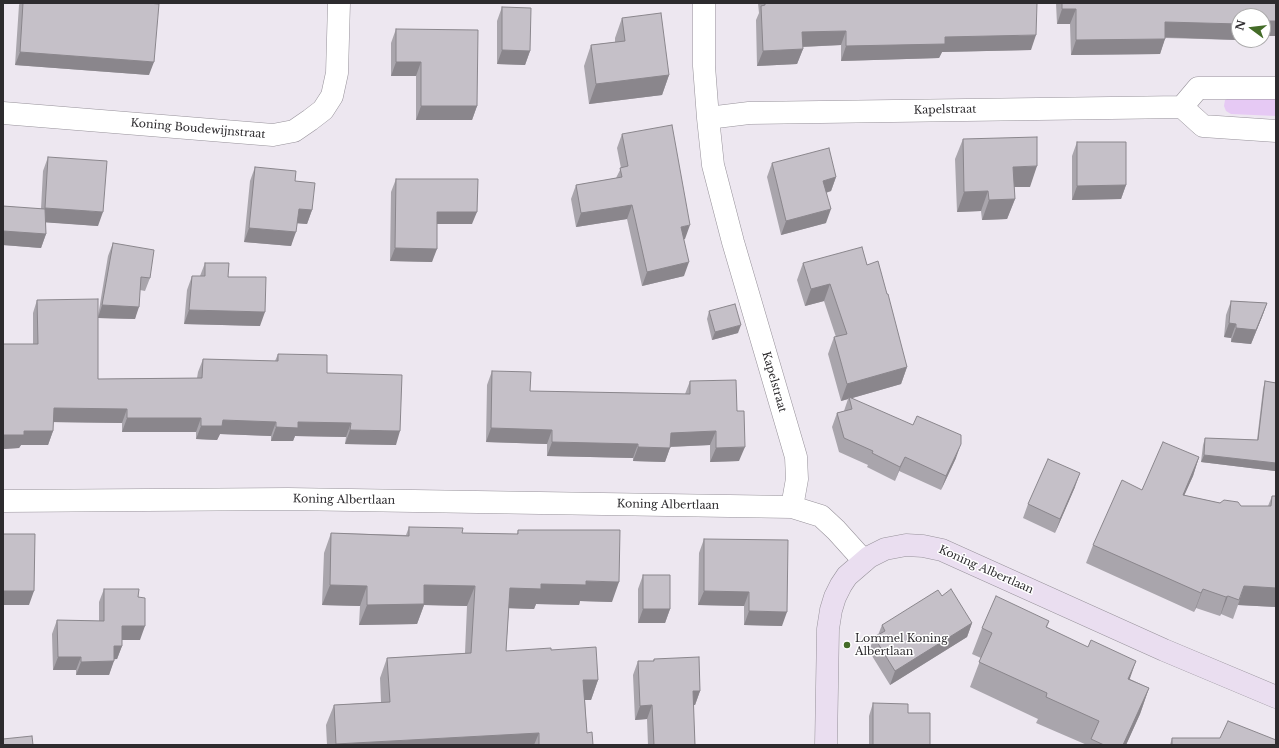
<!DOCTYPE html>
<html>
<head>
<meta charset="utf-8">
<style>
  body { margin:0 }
  #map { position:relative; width:1279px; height:748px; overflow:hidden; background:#ede7f0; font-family:"Libre Baskerville",serif }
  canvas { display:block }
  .frame { position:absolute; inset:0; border:4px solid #2d2b2e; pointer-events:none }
  .north { position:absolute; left:1231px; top:8px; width:40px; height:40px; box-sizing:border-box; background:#fff; border:1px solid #abaaab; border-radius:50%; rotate:285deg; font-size:11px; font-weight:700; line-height:16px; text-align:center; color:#2d2b2e }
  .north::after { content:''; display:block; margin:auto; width:14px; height:18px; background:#446c28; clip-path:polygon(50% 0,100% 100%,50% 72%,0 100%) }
</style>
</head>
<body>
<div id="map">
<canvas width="1279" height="748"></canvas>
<div class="frame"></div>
<div class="north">N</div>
</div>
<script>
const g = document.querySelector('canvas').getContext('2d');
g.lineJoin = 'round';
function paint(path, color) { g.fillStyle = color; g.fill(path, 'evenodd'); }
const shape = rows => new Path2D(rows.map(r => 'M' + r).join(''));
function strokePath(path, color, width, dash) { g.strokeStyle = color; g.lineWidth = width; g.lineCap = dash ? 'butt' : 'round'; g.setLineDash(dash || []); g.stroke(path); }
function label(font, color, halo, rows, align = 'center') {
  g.font = font + ' "Libre Baskerville",serif'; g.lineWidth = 3; g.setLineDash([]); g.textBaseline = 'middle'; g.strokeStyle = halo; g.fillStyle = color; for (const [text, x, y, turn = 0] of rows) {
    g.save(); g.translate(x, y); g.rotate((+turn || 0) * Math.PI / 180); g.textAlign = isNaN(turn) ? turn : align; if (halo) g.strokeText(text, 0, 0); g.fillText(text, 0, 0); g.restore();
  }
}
paint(shape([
  [1232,97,1276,98,1276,116,1231,114,1226,111,1224,106,1225,100]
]), '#e6c9f4');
const minor = shape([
  [704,3,704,66,708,118,713,165,733,242,796,457,797,479,792,507],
  [1182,107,1198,88,1276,88],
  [3,113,273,135,294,131,310,120,323,110,332,96,337,73,339,3],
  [708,118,749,113,1182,107,1203,126,1276,131],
  [3,501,288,499,792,507,821,516,836,530,864,561]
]);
const secondary = shape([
  [826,745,828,629,831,610,835,597,841,585,847,576,869,557,885,549,906,545,923,546,942,550,1164,650,1276,697]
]);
strokePath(minor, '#97929a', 23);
strokePath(secondary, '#97929a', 23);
strokePath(minor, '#fff', 22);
strokePath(secondary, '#eadef0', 22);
paint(shape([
  [20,3,148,3,149,75,15,65,19,5],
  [758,3,991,3,1031,50,942,52,939,58,841,61,841,45,803,47,803,49,797,64,757,66,756,20,759,13],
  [1056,3,1276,3,1276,36,1263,36,1263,16,1238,35,1237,40,1165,38,1160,54,1071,55,1070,24,1057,24],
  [502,7,530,51,525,65,497,64,497,21],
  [622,18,669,75,662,95,589,104,584,66,591,45,615,42,615,38],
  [396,29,477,106,472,120,416,120,416,76,391,76,391,43],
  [622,134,685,239,684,239,684,276,642,286,627,219,576,227,571,199,576,185,616,178,621,168,617,148],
  [963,139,1030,187,1014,187,1015,199,1007,219,982,220,981,211,957,212,955,159],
  [1077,142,1126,185,1121,199,1072,200,1072,156],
  [48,157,98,226,46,222,46,234,41,248,3,245,3,206,41,209,43,171],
  [772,163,836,177,831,191,826,193,826,223,781,235,767,177],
  [255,167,295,181,312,210,307,224,297,223,291,246,244,242,250,181],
  [396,179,472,224,437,224,432,262,390,261,391,192],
  [113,243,150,278,145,291,140,290,135,319,98,318,98,379,197,378,198,372,203,359,275,361,278,354,327,373,396,445,345,444,346,437,295,436,293,441,271,441,271,436,220,434,217,440,196,439,196,432,122,432,122,423,53,422,53,431,48,445,21,445,19,448,3,449,3,344,33,344,33,313,37,300,98,316,108,256],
  [205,263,228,277,260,326,184,324,187,290,192,276,200,276],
  [803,263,867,265,907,367,901,384,852,398,956,458,941,490,899,471,895,481,867,467,868,465,839,452,832,427,837,413,844,411,848,399,841,401,828,354,834,337,836,337,824,301,805,306,797,280],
  [1231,301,1267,303,1262,317,1251,344,1231,342,1231,338,1224,337,1226,315],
  [709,311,738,333,712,340,707,319],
  [492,371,530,391,685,394,690,381,737,411,739,461,710,462,710,445,670,447,665,462,633,461,633,458,547,456,547,444,486,442,487,385],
  [1265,381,1276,383,1276,468,1275,471,1201,462,1203,445,1205,438,1257,440,1263,389],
  [1199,457,1193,476,1184,495,1220,503,1241,506,1268,506,1272,496,1276,607,1238,605,1233,619,1221,614,1220,616,1196,608,1194,612,1086,563,1093,545,1142,490],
  [1075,487,1055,533,1023,518,1028,504],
  [409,527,462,533,517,534,518,530,612,602,580,601,579,605,536,604,534,609,509,608,506,651,551,650,598,680,591,700,585,700,587,733,593,745,327,745,326,725,334,705,381,702,380,678,387,658,465,653,467,606,424,605,417,624,359,625,360,606,322,605,324,553,331,533,406,535],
  [704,539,782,626,744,625,744,606,698,605,699,553],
  [643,575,670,609,665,623,638,623,638,589],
  [104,589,138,597,140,640,122,640,122,646,117,659,114,659,109,675,76,675,76,670,53,670,52,634,57,620,99,621,99,602],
  [942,596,972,623,967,637,890,685,869,651,874,637,878,635,882,625],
  [1049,621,1047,627,1130,679,1149,688,1140,714,1126,745,1087,745,1036,723,1038,719,970,687,981,658,972,654,982,628],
  [654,659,700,691,695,705,693,705,695,745,648,745,647,719,635,720,633,675,638,661,653,661],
  [873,703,908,713,930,745,869,745,869,716],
  [1172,738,1276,745,1170,745]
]), '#a9a5ac');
paint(shape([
  [1062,9,1076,9,1070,24,1057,24],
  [1263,21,1276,21,1276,36,1263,36],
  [1165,22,1239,24,1239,35,1238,35,1237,40,1159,37],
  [846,31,841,45,797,47,802,32],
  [1036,35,1031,50,942,52,939,58,841,61,846,46,945,37],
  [1165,39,1160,54,1071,55,1076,40],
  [803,49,797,64,757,66,763,51],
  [502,50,530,51,525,65,497,64],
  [20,52,154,62,149,75,15,65],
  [396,62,421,62,416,76,391,76],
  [669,75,662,95,589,104,596,84],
  [421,106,477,106,472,120,416,120],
  [1037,166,1030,187,1006,187,1013,167],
  [836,177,831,191,818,195,823,181],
  [1126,185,1121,199,1072,200,1077,186],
  [988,191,981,211,957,212,964,192],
  [1015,199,1007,219,982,220,989,200],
  [632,205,627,219,576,227,581,213],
  [45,208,103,212,98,226,40,222],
  [299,209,312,210,307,224,294,223],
  [831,209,826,223,781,235,786,221],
  [437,212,477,212,472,224,433,224],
  [690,225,685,239,676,241,681,227],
  [249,228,296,232,291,246,244,242],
  [3,231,46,234,41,248,3,245],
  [395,248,437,249,432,262,390,261],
  [689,262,684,276,642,286,647,272],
  [830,284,824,301,805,306,811,289],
  [1267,303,1262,317,1251,344,1231,342,1236,328],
  [102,305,139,307,135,319,98,318],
  [189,310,265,312,260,326,184,324],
  [1229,323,1236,324,1231,338,1224,337],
  [741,325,738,333,712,340,715,332],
  [907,367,901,384,849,399,849,397,848,399,841,401,847,384],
  [54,408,127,409,122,423,49,422],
  [127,418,201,418,196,432,122,432],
  [223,420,276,422,271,436,220,434,217,440,196,439,201,426],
  [298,422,351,423,346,437,295,436,293,441,271,441,276,427],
  [491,428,552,430,547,444,486,442],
  [350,430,400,431,396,445,345,444],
  [24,431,53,431,48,445,21,445,19,448,3,449,3,435],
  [716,431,710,445,665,447,671,433],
  [552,442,638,444,633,458,547,456],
  [961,444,956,458,941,490,946,476],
  [638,447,670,448,665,462,633,461],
  [745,447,739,461,710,462,716,448],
  [1204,455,1276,463,1276,468,1275,471,1201,462],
  [905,457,899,471,895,481,900,467],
  [1199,457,1193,476,1176,514,1183,495],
  [1080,473,1075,487,1055,533,1060,519],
  [586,581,619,582,612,602,580,601,579,605,536,604,534,609,503,608,510,588,541,584],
  [330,585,367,586,360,606,322,605],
  [424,585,475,586,467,606,424,605,417,624,359,625,367,605],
  [1244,586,1276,588,1276,607,1238,605],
  [1203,589,1196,608,1194,612,1201,593],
  [3,591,34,591,29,605,3,605],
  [704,591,749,592,744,606,698,605],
  [1228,596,1221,614,1220,616,1226,597],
  [643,609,670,609,665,623,638,623],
  [749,611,787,612,782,626,744,625],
  [972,623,967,637,890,685,895,671],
  [122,626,145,626,140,640,117,640],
  [114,646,122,646,117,659,109,660],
  [58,657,81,657,76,670,53,670],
  [114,661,109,675,76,675,81,662],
  [1136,661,1127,687,1128,679],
  [583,680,598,680,591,700,576,700],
  [1149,688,1140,714,1126,745,1123,745],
  [693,691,700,691,695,705,688,705],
  [652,705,647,719,635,720,640,706],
  [539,733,534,745,336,745,336,744]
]), '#8a868c');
const building = shape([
  [23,3,148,3,159,4,154,62,20,52,23,3],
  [765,3,1037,3,1036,35,945,37,945,44,846,46,846,31,802,32,803,49,763,51,761,6,765,5,765,3],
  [1062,3,1276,3,1276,21,1263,21,1263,16,1239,16,1239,24,1165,22,1165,39,1076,40,1076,9,1062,9,1062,3],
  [502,7,531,8,530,51,502,50,502,7],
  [661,13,669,75,596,84,591,45,625,41,622,18,661,13],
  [396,29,478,30,477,106,421,106,421,62,396,62,396,29],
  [672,125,690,225,681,227,689,262,647,272,632,205,581,213,576,185,622,177,620,168,628,166,622,134,672,125],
  [1037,137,1037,166,1013,167,1015,199,989,200,988,191,964,192,963,139,1037,137],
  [1077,142,1126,142,1126,185,1077,186,1077,142],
  [829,148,836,177,823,181,831,209,786,221,772,163,829,148],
  [48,157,107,161,103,212,45,208,48,157],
  [255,167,296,171,295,181,315,183,312,210,299,209,296,232,249,228,255,167],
  [396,179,478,179,477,212,437,212,437,249,395,248,396,179],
  [3,206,45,209,46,234,3,231,3,206],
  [113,243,154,250,150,278,141,277,139,307,102,305,113,243],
  [862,247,867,265,878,261,887,294,888,294,907,367,847,384,834,337,847,334,830,284,811,289,803,263,862,247],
  [205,263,229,263,228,277,266,277,265,312,189,310,192,276,205,276,205,263],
  [98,299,98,379,202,378,203,359,278,361,278,354,327,355,327,373,402,375,400,431,350,430,351,423,298,422,298,428,276,427,276,422,223,420,222,426,201,426,201,418,127,418,127,409,54,408,53,431,24,431,24,435,3,435,3,344,38,344,37,300,98,299],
  [1231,301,1267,303,1256,330,1236,328,1236,324,1229,323,1231,301],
  [735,304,741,325,715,332,709,311,735,304],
  [492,371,531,372,530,391,690,394,690,381,736,380,737,411,744,411,745,447,716,448,716,431,671,433,670,448,638,447,638,444,552,442,552,430,491,428,492,371],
  [1265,381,1276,383,1276,463,1204,455,1205,438,1258,440,1265,381],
  [849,397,913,425,917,416,961,435,961,444,946,476,905,457,900,467,872,453,873,451,844,438,837,413,852,409,849,397],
  [1163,442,1199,457,1183,495,1220,503,1224,500,1238,502,1241,506,1271,506,1272,496,1276,496,1276,588,1244,586,1239,600,1228,596,1226,597,1203,589,1201,593,1093,545,1122,480,1142,490,1163,442],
  [1048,459,1080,473,1060,519,1028,504,1048,459],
  [409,527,463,528,462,533,518,534,518,530,620,530,619,582,586,581,586,585,541,584,541,589,510,588,506,651,551,648,551,650,596,647,598,680,583,680,587,733,592,732,593,745,539,745,539,733,336,744,334,705,390,702,387,658,471,653,475,586,424,585,424,604,367,605,367,586,330,585,331,533,409,536,409,527],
  [3,534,35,534,34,591,3,591,3,534],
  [704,539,788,540,787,612,749,611,749,592,704,591,704,539],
  [643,575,670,575,670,609,643,609,643,575],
  [104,589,139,589,138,597,145,598,145,626,122,626,122,646,114,646,114,661,81,662,81,657,58,657,57,620,104,621,104,589],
  [951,589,972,623,895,671,874,637,885,631,882,625,938,590,942,596,951,589],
  [996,596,1049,621,1046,627,1088,647,1091,640,1136,661,1128,679,1149,688,1123,745,1104,745,1091,739,1099,721,1046,697,1047,693,979,662,992,633,982,628,996,596],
  [699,657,700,691,693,691,695,745,654,745,652,705,640,706,638,661,654,661,654,659,699,657],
  [873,703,908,704,908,713,930,713,930,745,873,745,873,703],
  [1228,721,1276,740,1276,745,1172,745,1172,738,1220,738,1228,721],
  [32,736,33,745,3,745,3,739,32,736]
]);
paint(building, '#c5c0c8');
strokePath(building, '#8a868c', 1);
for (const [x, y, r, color] of [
  [847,645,4,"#446c28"]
]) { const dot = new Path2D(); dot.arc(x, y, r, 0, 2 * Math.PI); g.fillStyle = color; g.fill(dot); strokePath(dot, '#fff', 1.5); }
label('11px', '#2d2b2e', '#fff', [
  ["Kapelstraat",945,110,-1],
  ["Koning Boudewijnstraat",198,129,5],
  ["Kapelstraat",774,382,74],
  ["Koning Albertlaan",344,500,1],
  ["Koning Albertlaan",668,505,1],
  ["Koning Albertlaan",986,570,24]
]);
label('11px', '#2d2b2e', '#fff', [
  ["Lommel Koning",855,639],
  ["Albertlaan",855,652]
], 'left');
</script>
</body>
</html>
